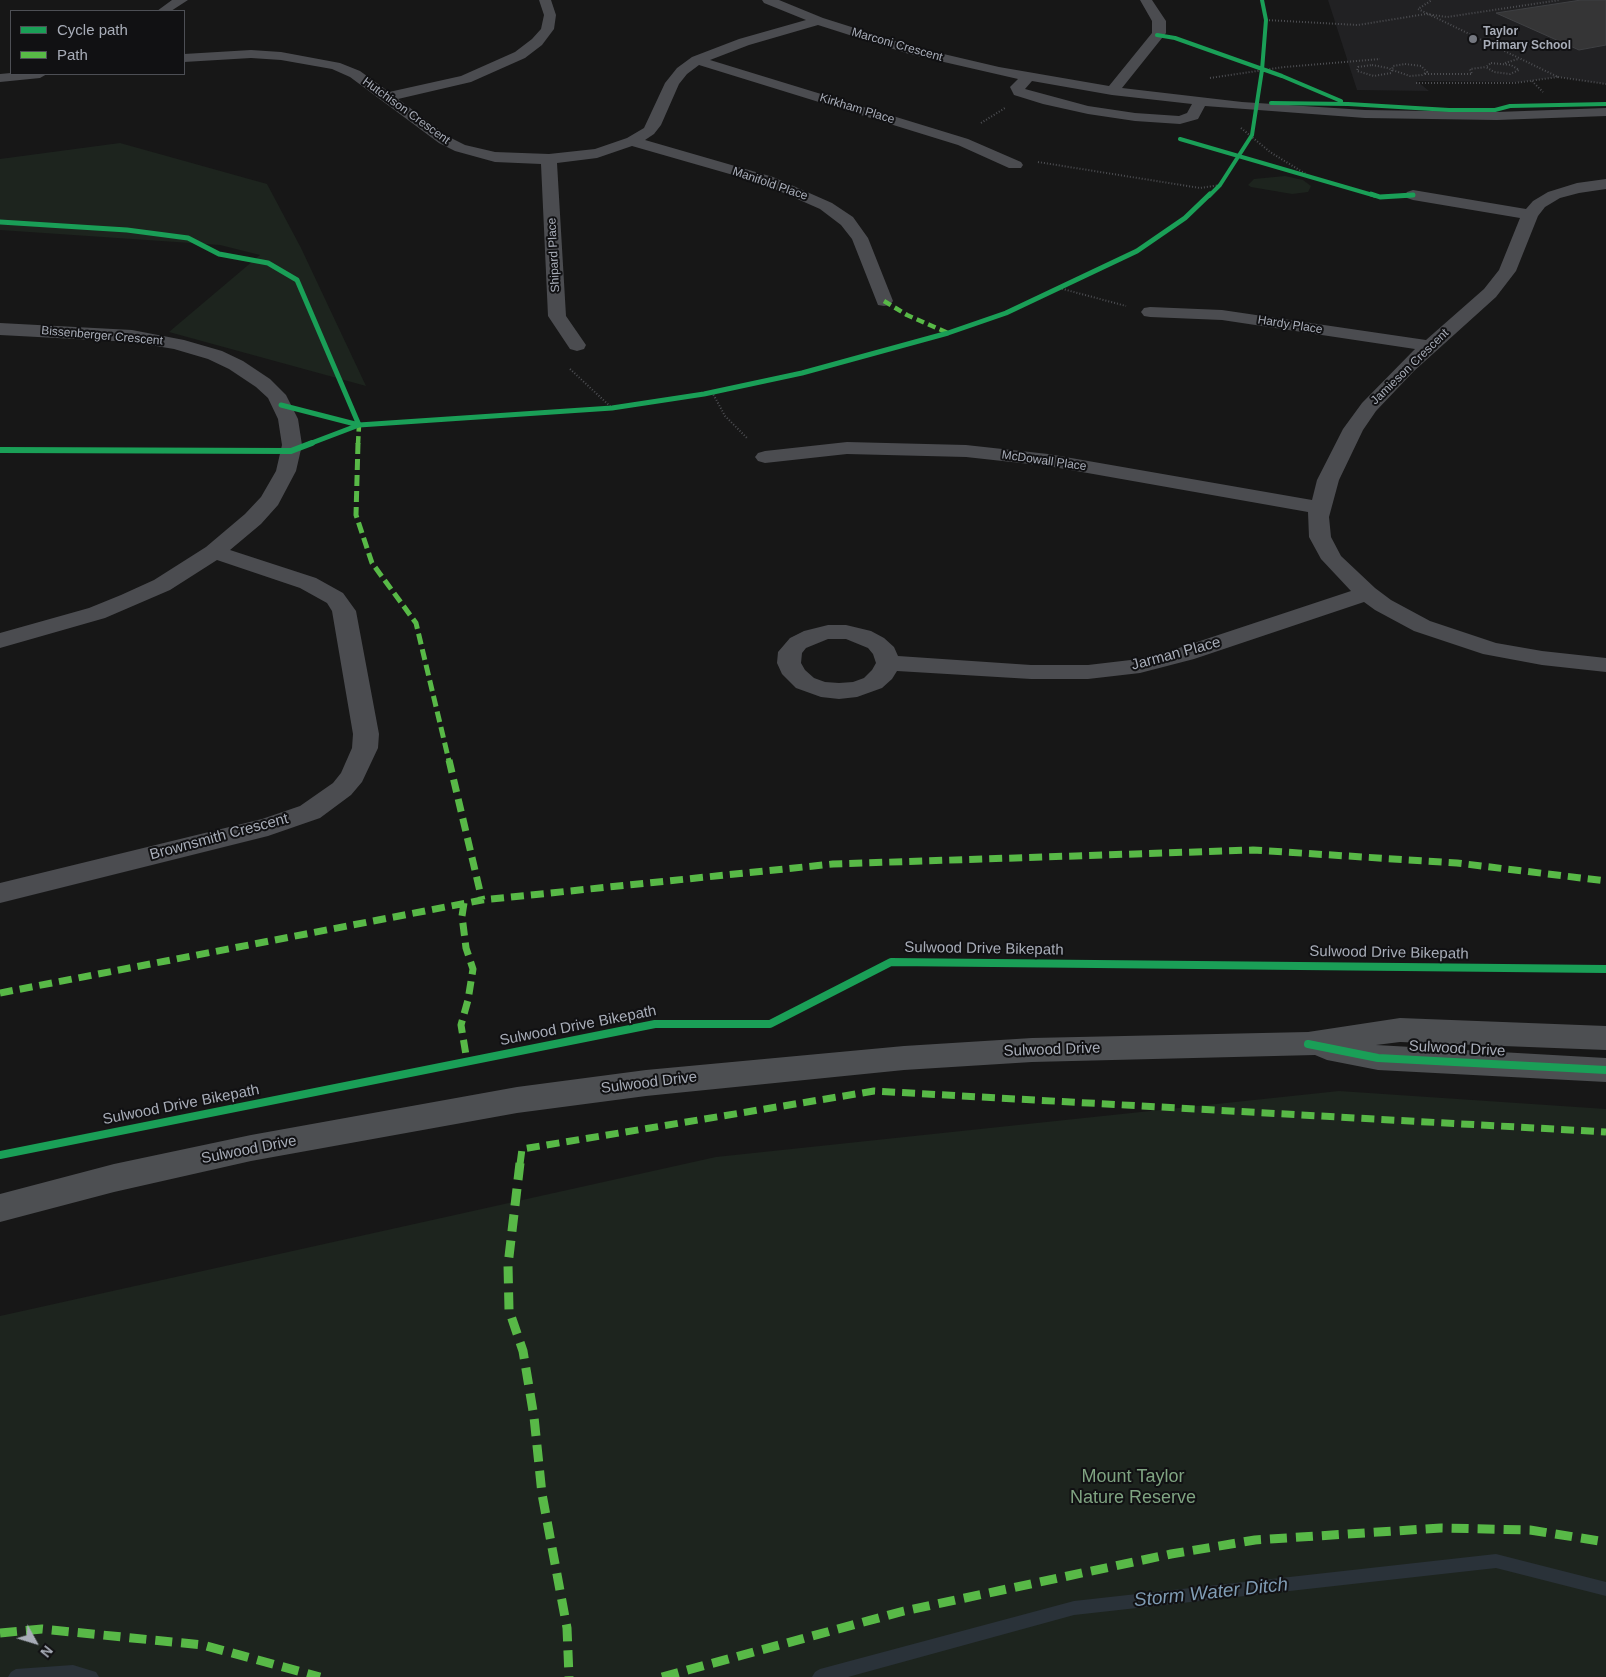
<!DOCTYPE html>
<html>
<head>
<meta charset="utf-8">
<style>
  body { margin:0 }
  #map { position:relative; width:1606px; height:1677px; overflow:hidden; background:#171717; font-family:Arial,sans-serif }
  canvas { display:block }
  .legend { position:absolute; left:10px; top:10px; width:175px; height:65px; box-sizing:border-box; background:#111113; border:1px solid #4d4f55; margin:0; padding:6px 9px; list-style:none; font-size:15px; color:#a8adb8 }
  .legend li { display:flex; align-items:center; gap:10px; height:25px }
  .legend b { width:25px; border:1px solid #4d4f55 }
  .north { position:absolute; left:10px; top:1617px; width:50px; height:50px; -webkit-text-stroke:4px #111113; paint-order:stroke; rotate:129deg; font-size:14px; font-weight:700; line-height:20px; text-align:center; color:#a8adb8 }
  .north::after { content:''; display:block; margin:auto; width:18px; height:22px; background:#a8adb8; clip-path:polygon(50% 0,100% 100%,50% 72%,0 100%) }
</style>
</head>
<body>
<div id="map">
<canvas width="1606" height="1677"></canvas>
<ul class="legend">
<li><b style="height:6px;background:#1a9f57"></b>Cycle path</li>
<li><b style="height:6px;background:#58b947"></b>Path</li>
</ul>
<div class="north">N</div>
</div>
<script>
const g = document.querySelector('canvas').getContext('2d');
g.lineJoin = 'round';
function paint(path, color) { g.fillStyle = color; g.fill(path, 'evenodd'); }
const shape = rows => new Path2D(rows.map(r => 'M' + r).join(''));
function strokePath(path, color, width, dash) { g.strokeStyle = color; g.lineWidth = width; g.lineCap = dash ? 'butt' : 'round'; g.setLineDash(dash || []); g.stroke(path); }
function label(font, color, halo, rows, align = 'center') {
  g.font = font + ' Arial,sans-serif'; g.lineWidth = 4; g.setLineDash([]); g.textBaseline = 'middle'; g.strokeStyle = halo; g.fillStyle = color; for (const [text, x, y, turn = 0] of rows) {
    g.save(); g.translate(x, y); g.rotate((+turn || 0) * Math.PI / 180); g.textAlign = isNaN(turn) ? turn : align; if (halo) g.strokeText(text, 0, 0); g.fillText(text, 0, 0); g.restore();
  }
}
paint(shape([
  [1328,0,1606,0,1606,84,1558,77,1520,82,1417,81,1429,91,1357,90]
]), '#212123');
paint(shape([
  [120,143,267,184,301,248,366,386,169,332,260,255,220,245,0,230,0,159],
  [1285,176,1303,180,1311,186,1308,192,1292,194,1251,187,1248,185,1254,179],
  [1339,1091,1606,1109,1606,1677,0,1677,0,1316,716,1157]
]), '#1d241e');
paint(shape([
  [1496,1554,1606,1582,1606,1596,1496,1568,1074,1615,848,1677,812,1677,815,1672,820,1669,1074,1601,1496,1554],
  [73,1665,96,1672,99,1677,8,1677,11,1672,16,1669,73,1665]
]), '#2a3239');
const building = shape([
  [1581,0,1606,0,1606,45,1579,50,1496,13,1581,0]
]);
paint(building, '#353536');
strokePath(building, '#3f4043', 1);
strokePath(shape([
  [1266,20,1358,25,1426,14,1447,17,1560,0],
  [1491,63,1511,65,1519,70,1510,74,1494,72,1486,67,1491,63],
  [1505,63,1518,59],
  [1405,64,1421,66,1427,72,1422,75,1410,76,1392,70,1393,66,1405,64],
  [1372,65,1388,68,1392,70,1391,73,1374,76,1357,71,1358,67,1372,65],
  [1425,74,1472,74,1470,69,1486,67],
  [1558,77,1606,84],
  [1210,78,1284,67,1380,59],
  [1532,81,1543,92],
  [1416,83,1515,83,1558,77,1418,9,1432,0],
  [981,123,1005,108],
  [1241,128,1270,152,1309,176],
  [1038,162,1200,188,1220,185],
  [1059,288,1126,306],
  [570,369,612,408],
  [712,392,725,416,748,439]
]), '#4d4e52', 2, [1, 2]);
paint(shape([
  [172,0,188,0,171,11,157,11,172,0],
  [539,0,551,0,556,15,554,29,542,45,525,58,471,82,398,99,449,137,465,145,495,152,549,154,595,149,627,138,644,128,665,83,677,68,692,57,739,39,806,20,764,3,762,0,779,0,823,18,918,48,999,67,1109,86,1152,33,1152,21,1140,0,1152,0,1166,21,1166,33,1122,88,1242,102,1365,110,1497,112,1606,108,1606,116,1497,120,1365,118,1205,106,1198,119,1180,124,1135,121,1088,114,1043,104,1014,95,1010,87,1018,79,909,54,818,25,749,45,710,60,968,139,1021,162,1023,165,1021,168,1009,168,958,145,699,65,687,74,679,84,661,125,654,134,645,140,773,177,832,203,853,217,868,238,893,301,890,305,884,306,878,305,852,239,841,225,820,209,761,183,632,146,597,158,557,163,566,316,586,345,584,349,577,351,570,349,548,316,541,164,495,162,455,151,439,143,350,77,332,69,281,60,251,58,184,62,184,54,251,50,281,52,340,63,360,71,389,92,461,76,515,52,532,39,541,29,544,15,539,0],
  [1032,81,1112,95,1192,104,1187,113,1179,116,1135,113,1088,106,1025,89,1032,81],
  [11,73,11,74,47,74,40,78,0,82,0,74,11,73],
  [1606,179,1606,189,1579,193,1560,198,1545,207,1538,216,1516,271,1496,297,1414,371,1376,411,1363,430,1339,480,1329,517,1331,537,1341,556,1375,588,1391,600,1430,621,1496,643,1542,651,1606,658,1606,672,1542,665,1483,654,1414,631,1375,610,1364,602,1194,659,1140,673,1088,679,1031,679,897,671,892,679,882,688,857,697,839,699,821,697,796,688,782,674,777,663,778,652,790,638,804,631,828,625,846,625,871,631,884,638,894,647,898,656,1031,665,1088,665,1139,659,1176,649,1351,591,1321,559,1309,537,1308,512,1048,466,966,457,847,454,765,463,758,461,755,457,758,453,765,451,847,442,966,445,1048,454,1312,500,1317,480,1343,429,1362,403,1415,349,1222,320,1150,317,1144,316,1141,312,1144,308,1150,307,1222,310,1426,340,1484,289,1499,270,1520,218,1413,200,1407,198,1405,195,1407,192,1413,190,1526,209,1533,201,1548,192,1577,183,1606,179],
  [828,639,846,639,868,648,873,654,876,663,872,670,864,678,853,682,839,683,825,682,814,678,805,670,801,663,802,653,806,648,828,639],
  [0,323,132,330,184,340,222,351,243,361,270,379,286,395,298,419,302,445,296,471,278,505,261,524,230,550,316,578,343,593,356,611,379,734,378,748,362,782,351,795,320,818,268,836,0,903,0,883,262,819,300,806,333,783,341,773,352,748,353,734,332,611,327,603,300,588,217,560,170,590,105,618,0,648,0,633,89,608,121,595,154,580,206,547,245,514,261,497,276,471,282,445,278,419,268,398,256,387,229,369,208,359,174,349,132,342,0,335,0,323]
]), '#4b4c50');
paint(shape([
  [1400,1018,1606,1026,1606,1050,1400,1042,1376,1045,1606,1058,1606,1082,1378,1070,1327,1060,1315,1055,1032,1062,904,1070,646,1096,517,1113,251,1161,114,1192,0,1222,0,1194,114,1164,251,1135,517,1087,646,1070,904,1046,1032,1038,1308,1032,1400,1018]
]), '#4d4f52');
strokePath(shape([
  [884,301,907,315,948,333],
  [358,444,359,425]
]), '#58b947', 4.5, [8, 4.5]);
strokePath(shape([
  [358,443,356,515,372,563,416,623,449,761]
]), '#58b947', 5, [11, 5]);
strokePath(shape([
  [449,760,482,900],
  [464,903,462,916,466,948,473,969,468,1000,461,1025,467,1061],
  [0,993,482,900,833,864,1253,850,1457,863,1606,881],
  [520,1164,522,1149,874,1091,1606,1132]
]), '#58b947', 7, [13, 7]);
strokePath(shape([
  [520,1163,508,1265,509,1310,523,1351,534,1417,542,1494,567,1628,569,1677],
  [0,1633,42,1629,203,1645,320,1677],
  [662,1677,904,1611,1171,1554,1255,1540,1441,1528,1530,1530,1606,1542]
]), '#58b947', 9, [17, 9]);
strokePath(shape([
  [1157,35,1175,38,1282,76,1341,101],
  [1271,103,1348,104,1449,110,1495,110,1510,106,1606,104],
  [1180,139,1376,196],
  [1209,196,1220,185,1252,135,1262,70,1266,20,1262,0],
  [1401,196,1413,195]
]), '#1a9f57', 4);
strokePath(shape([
  [1371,194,1380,197,1413,195],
  [0,222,127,230,188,238,219,254,268,263,297,280,359,425],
  [281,405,359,425],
  [309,444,359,425,612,408,704,394,802,373,948,333,1006,313,1137,251,1185,218,1210,194]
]), '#1a9f57', 5);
strokePath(shape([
  [0,450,291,451,312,443]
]), '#1a9f57', 6);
strokePath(shape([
  [1308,1044,1378,1058,1606,1070],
  [0,1155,655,1024,770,1024,891,962,1606,969]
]), '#1a9f57', 8);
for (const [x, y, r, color] of [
  [1473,39,5,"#757880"]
]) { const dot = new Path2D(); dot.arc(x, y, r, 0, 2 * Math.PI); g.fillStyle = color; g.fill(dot); strokePath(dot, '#111113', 2); }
label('bold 12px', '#a8adb8', '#111113', [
  ["Taylor",1483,32],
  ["Primary School",1483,46]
], 'left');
label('12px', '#a8adb8', '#111113', [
  ["Marconi Crescent",897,45,16],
  ["Kirkham Place",857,109,17],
  ["Hutchison Crescent",406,111,36],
  ["Manifold Place",770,184,19],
  ["Shipard Place",554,255,-93],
  ["Hardy Place",1290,325,9],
  ["Bissenberger Crescent",102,336,5],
  ["Jamieson Crescent",1410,367,-44],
  ["McDowall Place",1044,461,8]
]);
label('15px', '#a8adb8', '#111113', [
  ["Jarman Place",1176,654,-15],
  ["Brownsmith Crescent",219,837,-15],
  ["Sulwood Drive Bikepath",984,949,1],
  ["Sulwood Drive Bikepath",1389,953,1],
  ["Sulwood Drive Bikepath",578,1026,-11],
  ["Sulwood Drive",1457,1049,3],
  ["Sulwood Drive",1052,1050,-2],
  ["Sulwood Drive",649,1083,-7],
  ["Sulwood Drive Bikepath",181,1105,-11],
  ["Sulwood Drive",249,1150,-11]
]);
label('18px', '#7fa381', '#111113', [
  ["Mount Taylor",1133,1477],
  ["Nature Reserve",1133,1498]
]);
label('italic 19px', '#7f9bb3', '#111113', [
  ["Storm Water Ditch",1211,1593,-6]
]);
</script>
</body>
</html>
